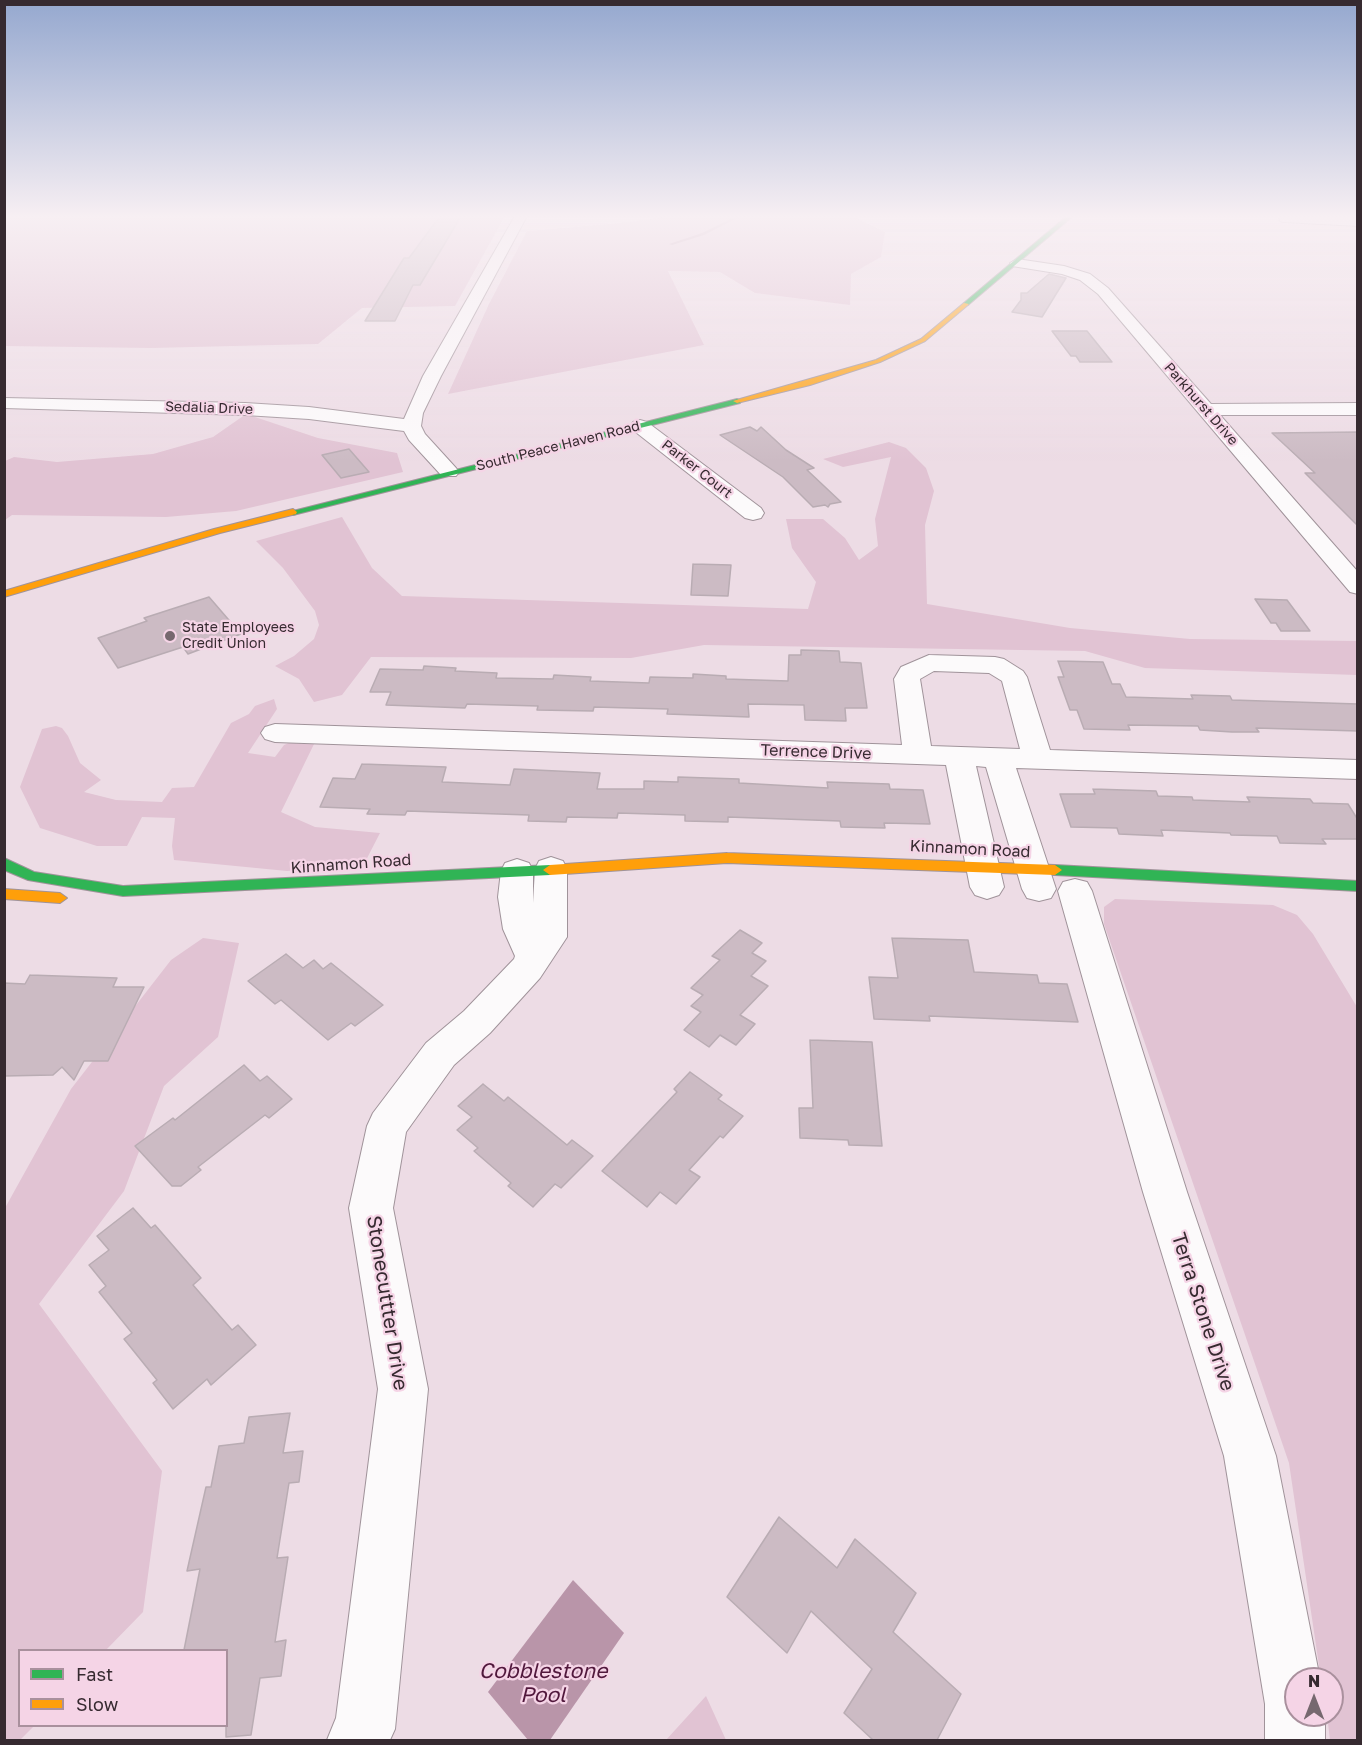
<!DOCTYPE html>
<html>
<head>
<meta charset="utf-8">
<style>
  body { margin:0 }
  #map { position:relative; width:1362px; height:1745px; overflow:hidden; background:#eddce5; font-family:"Golos Text",sans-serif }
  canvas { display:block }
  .frame { position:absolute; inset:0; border:6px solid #362a30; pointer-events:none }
  .legend { position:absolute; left:18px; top:1649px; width:210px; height:78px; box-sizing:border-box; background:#f5d4e6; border:2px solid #a9909d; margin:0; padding:8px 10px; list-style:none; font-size:18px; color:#362a30 }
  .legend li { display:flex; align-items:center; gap:12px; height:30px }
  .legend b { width:30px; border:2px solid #a9909d }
  .north { position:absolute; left:1284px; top:1667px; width:60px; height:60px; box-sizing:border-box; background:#f5d4e6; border:2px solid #a9909d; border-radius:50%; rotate:0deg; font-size:16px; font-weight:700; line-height:24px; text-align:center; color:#362a30 }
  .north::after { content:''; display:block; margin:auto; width:21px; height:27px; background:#76686f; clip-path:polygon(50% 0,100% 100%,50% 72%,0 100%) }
</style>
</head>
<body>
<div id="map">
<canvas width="1362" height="1745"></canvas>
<div class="frame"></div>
<ul class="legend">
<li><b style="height:8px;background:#30b455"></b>Fast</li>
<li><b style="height:8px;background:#ff9f0a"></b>Slow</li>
</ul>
<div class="north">N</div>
</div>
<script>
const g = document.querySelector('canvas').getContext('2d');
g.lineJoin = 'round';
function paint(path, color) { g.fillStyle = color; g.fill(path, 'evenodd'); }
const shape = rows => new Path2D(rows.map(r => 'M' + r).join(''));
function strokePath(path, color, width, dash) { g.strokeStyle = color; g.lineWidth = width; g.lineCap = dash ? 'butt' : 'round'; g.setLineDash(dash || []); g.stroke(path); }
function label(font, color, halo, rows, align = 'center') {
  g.font = font + ' "Golos Text",sans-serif'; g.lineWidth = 4.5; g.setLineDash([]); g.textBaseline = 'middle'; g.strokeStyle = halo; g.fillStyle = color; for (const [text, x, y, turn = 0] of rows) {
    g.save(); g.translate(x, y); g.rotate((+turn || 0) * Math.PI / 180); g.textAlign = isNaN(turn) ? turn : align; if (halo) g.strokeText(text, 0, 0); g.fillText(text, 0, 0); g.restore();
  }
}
paint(shape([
  [5,216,505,216,455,306,362,308,318,344,151,348,5,346],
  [672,216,852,216,885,232,881,257,851,274,850,305,755,293,720,272,668,271,704,345,448,394,489,304,527,231,631,222],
  [246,414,318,438,397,453,403,472,236,511,166,517,12,515,5,520,5,461,14,457,57,462,153,454,213,437],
  [889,442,906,448,926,468,934,491,925,525,927,604,1070,628,1190,639,1357,641,1357,675,1145,668,1085,651,704,645,631,658,371,657,342,695,314,702,299,679,275,666,294,656,314,639,319,625,315,611,283,568,256,541,342,517,372,568,402,596,808,609,816,582,792,548,786,519,823,519,845,538,859,560,878,546,875,519,891,457,843,467,823,459],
  [274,699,277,709,248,753,275,757,284,745,289,743,314,744,281,812,315,827,380,833,363,866,287,871,174,860,172,846,175,818,142,817,127,846,97,846,40,828,20,787,42,729,56,726,62,728,68,736,80,763,101,780,84,792,116,800,162,802,172,788,194,787,231,723,249,714,255,706],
  [1115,899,1273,905,1297,915,1313,934,1357,1007,1357,1740,1330,1740,1327,1715,1332,1715,1332,1679,1321,1679,1289,1463,1104,924,1104,907],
  [203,938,239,943,218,1037,164,1086,124,1191,39,1304,162,1471,143,1612,106,1650,20,1650,20,1726,34,1726,20,1740,5,1740,5,1208,71,1089,171,960],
  [706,1696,726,1740,666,1740]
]), '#e1c3d3');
paint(shape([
  [573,1580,624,1633,550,1740,528,1740,488,1692]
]), '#b995a9');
paint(shape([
  [737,216,741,216,704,235,672,245,669,244,702,233,737,216]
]), '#b995a9');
const building = shape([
  [440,216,460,218,420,285,413,285,395,321,365,321,404,258,409,258,440,216],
  [1049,274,1066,278,1042,317,1012,312,1021,300,1021,293,1027,293,1049,274],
  [1052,331,1087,331,1112,362,1080,362,1076,356,1071,356,1052,331],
  [750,427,757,431,761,427,786,450,814,468,807,470,841,502,830,504,828,507,825,505,813,507,783,477,720,435,750,427],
  [1358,432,1358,526,1305,473,1315,473,1272,433,1358,432],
  [349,449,369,472,341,478,322,455,349,449],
  [693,564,731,565,728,596,691,595,693,564],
  [209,597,241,634,188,654,183,647,118,668,98,638,147,621,144,618,209,597],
  [1255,599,1287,600,1310,631,1281,631,1276,623,1271,623,1255,599],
  [801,650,839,651,840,662,861,663,867,708,845,708,846,721,805,720,804,705,748,704,749,717,667,714,668,709,594,707,593,711,537,710,538,706,467,704,465,708,386,705,391,692,370,692,380,669,423,670,424,666,456,668,455,671,497,673,496,678,553,679,554,675,591,677,590,681,649,683,650,677,693,678,693,674,726,676,726,679,788,681,789,655,801,655,801,650],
  [1058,661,1103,662,1112,684,1120,684,1126,697,1193,699,1191,695,1230,696,1232,700,1358,704,1358,731,1256,728,1259,732,1232,732,1200,730,1198,726,1128,725,1130,730,1084,729,1077,710,1070,710,1058,677,1064,677,1058,661],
  [362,764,446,767,442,782,510,785,514,769,600,773,597,789,644,789,644,781,678,782,678,777,739,779,739,783,828,788,827,782,889,784,890,789,923,790,930,824,884,823,885,828,841,827,840,821,728,817,728,822,685,821,685,815,618,813,617,818,567,817,566,822,528,821,529,815,407,811,405,815,367,814,370,809,320,807,333,778,355,779,362,764],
  [1093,789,1156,791,1158,796,1192,797,1193,800,1250,802,1247,797,1310,799,1313,803,1348,804,1358,820,1358,839,1322,839,1326,844,1280,843,1277,836,1231,835,1230,833,1161,830,1163,836,1119,834,1117,828,1071,827,1060,794,1095,794,1093,789],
  [740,930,762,943,752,953,766,961,751,976,768,986,740,1015,755,1024,736,1045,720,1035,709,1047,684,1030,701,1012,691,1006,703,995,691,988,720,960,712,956,740,930],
  [892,938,968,940,974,972,1037,975,1039,983,1067,984,1078,1022,929,1016,930,1021,874,1019,869,977,898,978,892,938],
  [286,954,303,968,314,960,323,969,331,963,383,1005,355,1026,351,1023,328,1040,281,1000,275,1004,248,981,286,954],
  [30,975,117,978,113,987,144,987,108,1061,84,1061,74,1080,62,1067,53,1075,4,1076,4,983,25,984,30,975],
  [810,1040,872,1042,882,1146,849,1145,848,1140,800,1138,799,1108,813,1108,810,1040],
  [244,1065,260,1081,267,1076,292,1099,269,1118,265,1115,198,1167,201,1170,181,1186,172,1186,135,1146,173,1118,175,1120,244,1065],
  [690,1072,722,1095,718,1099,743,1116,723,1138,720,1136,689,1170,700,1177,676,1204,660,1192,647,1207,602,1171,677,1092,674,1089,690,1072],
  [483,1084,504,1101,508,1097,567,1145,572,1140,593,1156,561,1188,555,1184,533,1207,508,1186,511,1183,474,1151,478,1148,457,1130,472,1117,458,1106,483,1084],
  [133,1208,151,1228,155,1225,201,1278,193,1285,232,1330,238,1325,256,1345,211,1385,207,1379,173,1409,153,1383,157,1380,124,1339,132,1333,99,1292,106,1286,89,1265,109,1250,97,1236,133,1208],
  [290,1413,283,1453,303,1451,299,1482,289,1483,277,1558,288,1557,275,1642,286,1640,281,1676,260,1678,251,1735,226,1737,226,1650,184,1650,200,1569,187,1571,206,1487,211,1487,219,1446,244,1443,249,1417,290,1413],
  [779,1517,837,1568,855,1539,916,1593,893,1632,961,1694,937,1740,873,1740,844,1713,872,1669,811,1611,787,1653,727,1597,779,1517]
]);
paint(building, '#ccbbc4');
strokePath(building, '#b9acb3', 1.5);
const street = shape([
  [515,216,527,216,441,376,423,413,421,426,425,434,456,468,459,472,456,476,442,476,409,440,404,431,309,419,245,415,4,408,4,398,245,403,309,407,404,419,423,376,515,216],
  [1279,216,1358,218,1358,226,1284,222,1280,221,1279,216],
  [1017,259,1064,266,1090,274,1108,288,1211,404,1358,403,1358,415,1220,415,1358,572,1358,594,1350,592,1098,294,1080,280,1062,274,1012,266,1010,263,1017,259],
  [640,420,647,422,761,508,764,513,761,518,753,520,745,518,633,430,631,426,633,422,640,420],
  [929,655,995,657,1004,659,1023,671,1027,677,1050,750,1358,760,1358,779,1016,768,1056,889,1051,898,1039,901,1027,898,1022,889,986,767,976,766,1004,887,999,895,987,899,975,895,970,887,946,765,275,742,265,739,261,733,265,727,275,724,902,745,894,679,901,667,929,655],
  [934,671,989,673,1002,681,1020,749,931,746,920,679,934,671],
  [551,857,563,861,567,869,567,937,540,978,490,1033,454,1065,406,1132,393,1208,428,1389,395,1729,390,1740,327,1740,336,1718,378,1389,349,1208,367,1126,373,1113,426,1043,464,1011,514,959,515,956,503,929,498,897,501,871,505,863,517,859,529,863,533,871,533,903,535,869,539,861,551,857],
  [1075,879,1087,882,1092,891,1187,1192,1276,1456,1320,1679,1296,1679,1296,1715,1325,1715,1325,1740,1265,1740,1265,1704,1224,1456,1143,1192,1058,891,1063,882,1075,879]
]);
const fast = shape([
  [1067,216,1073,216,968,305,964,305,964,303,1067,216],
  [737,399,741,401,740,403,293,515,289,512,737,399],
  [4,858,34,872,123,886,550,865,557,870,550,875,123,896,28,880,4,870,4,858],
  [1055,865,1358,881,1358,891,1055,875,1048,870,1055,865]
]);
const slow = shape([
  [964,303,969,304,925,341,880,362,810,385,737,403,733,401,876,360,921,339,964,303],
  [293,509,297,512,296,514,220,533,4,597,4,591,214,529,293,509],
  [727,853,1055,865,1062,870,1055,875,727,863,550,875,543,870,550,865,727,853],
  [4,889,60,893,67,898,60,903,4,899,4,889]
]);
strokePath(street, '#a0939a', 2);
strokePath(fast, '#a0939a', 2);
strokePath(slow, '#a0939a', 2);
paint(street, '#fcfafb');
paint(fast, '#30b455');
paint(slow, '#ff9f0a');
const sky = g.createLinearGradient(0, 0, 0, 461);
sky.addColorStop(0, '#95a8cf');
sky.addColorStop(0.47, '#f7eff3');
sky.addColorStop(1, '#f7eff300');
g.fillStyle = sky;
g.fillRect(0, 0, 1362, 461);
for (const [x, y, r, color] of [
  [170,636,6,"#76686f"]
]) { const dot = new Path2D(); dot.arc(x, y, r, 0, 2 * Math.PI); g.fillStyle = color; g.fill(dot); strokePath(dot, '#f5d4e6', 2); }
label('14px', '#362a30', '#f5d4e6', [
  ["Parkhurst Drive",1201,404,49],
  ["Sedalia Drive",209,408,2],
  ["South Peace Haven Road",558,446,-14],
  ["Parker Court",697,469,38]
]);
label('14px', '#362a30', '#f5d4e6', [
  ["State Employees",182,628],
  ["Credit Union",182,644]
], 'left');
label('16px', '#362a30', '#f5d4e6', [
  ["Terrence Drive",816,752,2],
  ["Kinnamon Road",970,849,3],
  ["Kinnamon Road",351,864,-4]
]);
label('20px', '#362a30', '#f5d4e6', [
  ["Stonecuttter Drive",387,1303,81],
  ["Terra Stone Drive",1203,1312,72]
]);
label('italic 21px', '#51183c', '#f5d4e6', [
  ["Cobblestone",543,1671],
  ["Pool",543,1695]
]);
</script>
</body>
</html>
